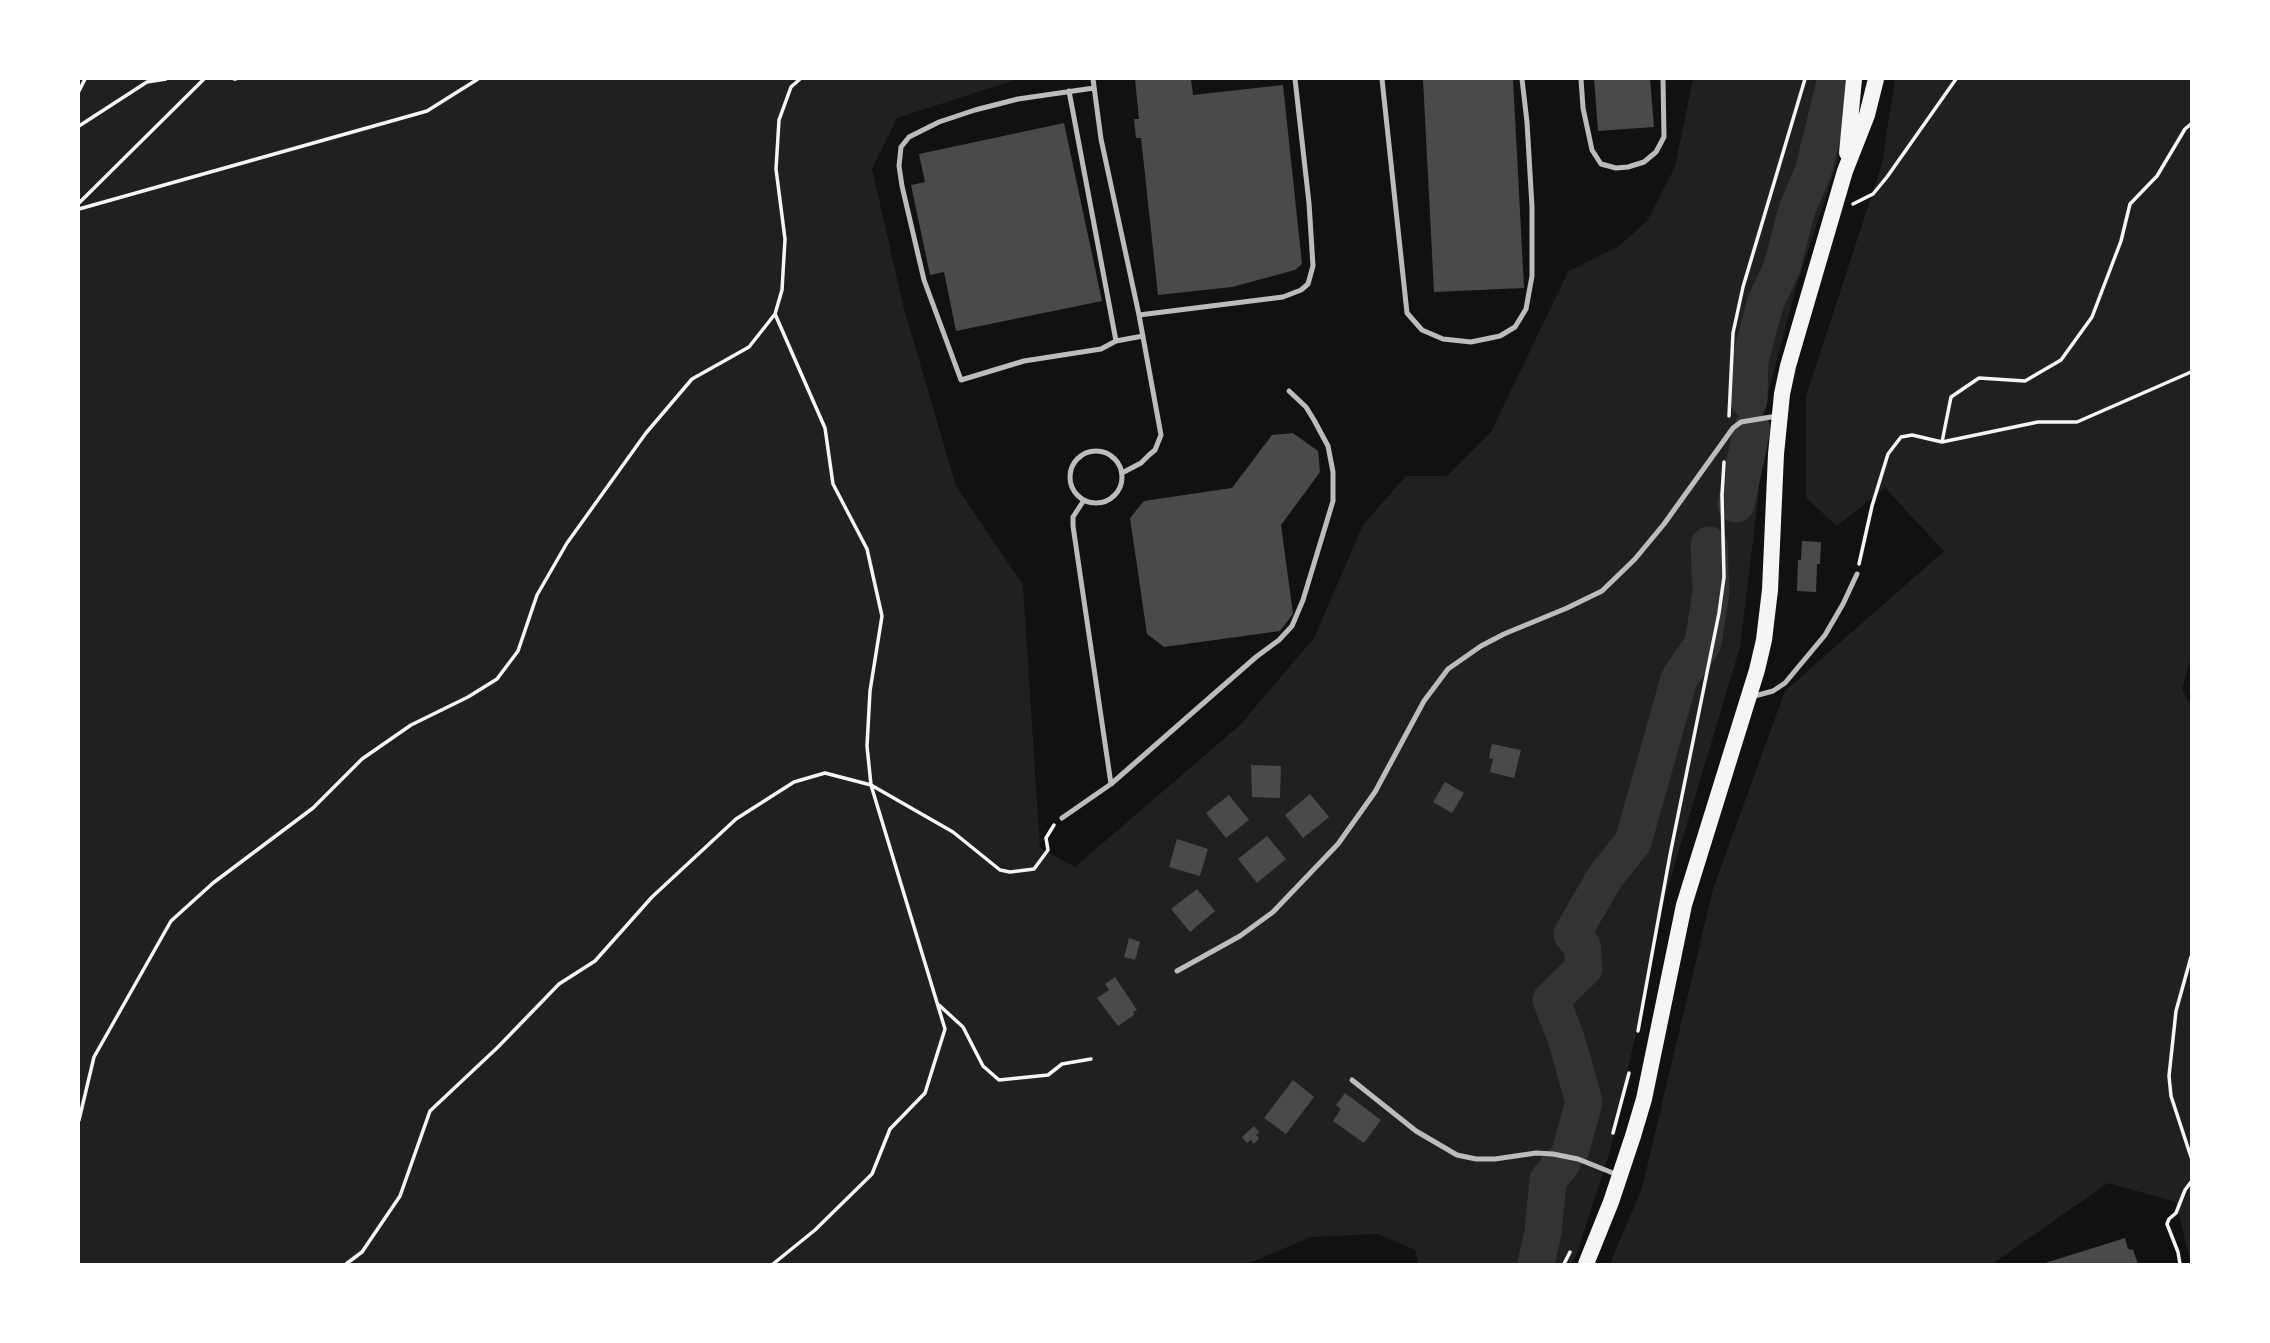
<!DOCTYPE html>
<html>
<head>
<meta charset="utf-8">
<style>
  body { margin:0 }
  #map { position:relative; width:2270px; height:1343px; overflow:hidden; background:#111; font-family:"Source Sans 3",sans-serif }
  canvas { display:block }
  .frame { position:absolute; inset:0; border:80px solid #fff; pointer-events:none }
</style>
</head>
<body>
<div id="map">
<canvas width="2270" height="1343"></canvas>
<div class="frame"></div>
</div>
<script>
const g = document.querySelector('canvas').getContext('2d');
g.lineJoin = 'round';
function paint(path, color) { g.fillStyle = color; g.fill(path, 'evenodd'); }
const shape = rows => new Path2D(rows.map(r => 'M' + r).join(''));
function strokePath(path, color, width, dash) { g.strokeStyle = color; g.lineWidth = width; g.lineCap = dash ? 'butt' : 'round'; g.setLineDash(dash || []); g.stroke(path); }
paint(shape([
  [79,79,1018,79,897,118,872,169,904,309,956,486,1023,585,1040,848,1075,867,1240,725,1314,638,1363,525,1406,476,1447,476,1491,432,1568,272,1619,246,1647,221,1675,167,1693,79,1844,79,1839,157,1796,287,1765,405,1758,500,1740,647,1665,897,1611,1148,1576,1256,1570,1264,1419,1264,1415,1250,1378,1234,1311,1237,1247,1264,79,1264],
  [1895,79,2191,79,2191,656,2182,690,2191,705,2191,1264,2176,1202,2108,1183,1992,1264,1610,1264,1642,1188,1713,889,1785,691,1944,551,1885,488,1837,526,1806,498,1806,396,1882,164]
]), '#202020');
strokePath(shape([
  [1749,400,1750,361,1765,304,1782,267,1797,209,1813,172,1836,79],
  [1736,504,1752,429],
  [1571,1149,1584,1102,1566,1038,1551,1000,1584,968,1582,946,1572,934,1605,877,1633,842,1679,679,1703,643,1711,592,1709,545],
  [1536,1264,1543,1232,1548,1180,1562,1163]
]), '#333', 37);
paint(shape([
  [1135,79,1191,79,1193,95,1283,85,1302,264,1295,270,1232,287,1158,295,1141,138,1136,138,1134,119,1139,119],
  [1423,79,1513,79,1524,288,1434,292],
  [1594,79,1650,79,1654,127,1598,131],
  [1064,123,1102,301,956,331,944,272,930,275,911,185,925,182,919,154],
  [1293,433,1318,451,1320,472,1281,525,1293,614,1280,631,1164,647,1147,634,1130,518,1144,501,1232,488,1272,435],
  [1802,541,1821,542,1820,564,1817,564,1816,592,1797,591,1798,560,1801,560],
  [1492,744,1521,750,1514,778,1490,772,1493,759,1489,758],
  [1251,765,1281,766,1280,798,1252,797],
  [1445,782,1464,793,1452,813,1433,802],
  [1310,794,1329,817,1303,838,1285,815],
  [1229,795,1249,820,1226,838,1206,813],
  [1267,836,1286,859,1257,883,1238,859],
  [1177,839,1208,849,1200,876,1169,867],
  [1197,889,1215,911,1190,932,1171,909],
  [1129,938,1140,942,1135,960,1124,957],
  [1115,977,1137,1010,1133,1012,1134,1015,1118,1026,1097,998,1109,990,1105,984],
  [1293,1080,1314,1097,1286,1134,1264,1118],
  [1345,1093,1381,1120,1364,1143,1333,1121,1341,1109,1336,1105],
  [1254,1126,1259,1132,1256,1135,1259,1138,1254,1144,1251,1140,1247,1143,1242,1137],
  [2125,1238,2128,1249,2133,1250,2138,1264,2042,1264]
]), '#4a4a4a');
strokePath(shape([
  [234,79,236,79],
  [79,91,85,79],
  [79,126,147,82,166,79],
  [79,203,204,79],
  [1853,204,1873,194,1887,177,1956,79],
  [79,209,427,111,478,79],
  [1729,416,1733,333,1743,287,1805,79],
  [1942,442,1951,397,1979,378,2025,381,2061,360,2092,317,2121,241,2130,204,2157,176,2185,129,2191,124],
  [1859,564,1872,506,1888,454,1901,437,1912,435,1942,442,2038,422,2077,422,2191,372],
  [2191,957,2176,1011,2169,1076,2171,1096,2191,1157],
  [939,1005,963,1027,983,1066,999,1080,1048,1075,1062,1064,1091,1059],
  [1638,1031,1670,855,1719,613,1724,577,1722,495,1724,462],
  [79,1120,94,1057,171,921,213,883,313,808,362,759,411,725,468,697,497,679,518,651,537,595,567,543,646,433,692,379,749,347,775,314,782,290,785,239,776,169,779,120,791,87,800,79],
  [1613,1133,1629,1073],
  [346,1264,362,1252,400,1196,430,1111,498,1047,559,984,595,961,652,897,736,819,794,782,825,773,871,785,953,832,1000,870,1010,872,1034,869,1048,850,1046,838,1054,825],
  [773,1264,815,1230,872,1174,890,1129,925,1093,945,1029,871,785,867,746,870,691,882,616,867,549,833,484,825,428,775,314],
  [1564,1264,1570,1252],
  [2180,1264,2178,1252,2167,1224,2169,1219,2176,1213,2185,1190,2191,1182]
]), '#f5f5f5', 3.5);
strokePath(shape([
  [1093,79,1101,139,1139,315,1161,435,1155,450,1149,455,1141,463,1122,473],
  [1382,79,1407,313,1422,330,1443,339,1471,342,1500,336,1515,327,1526,309,1532,276,1532,207,1527,122,1522,79],
  [1581,79,1583,108,1592,150,1601,164,1616,168,1628,167,1644,162,1656,152,1664,137,1663,79],
  [1094,88,1018,99,975,110,939,122,909,137,901,147,899,166,902,186,924,280,961,380,1024,361,1101,349,1116,341,1143,336],
  [1069,91,1116,341],
  [1139,315,1283,297,1301,290,1308,284,1313,266,1309,203,1295,79],
  '1070 477a26 26 0 1 1 52 0a26 26 0 1 1-52 0Z',
  [1084,500,1073,517,1073,526,1111,784],
  [1751,697,1773,691,1785,683,1825,635,1843,604,1857,574],
  [1062,818,1111,784,1256,657,1279,640,1292,626,1303,600,1333,501,1333,472,1328,446,1314,420,1306,407,1289,391],
  [1177,971,1240,936,1273,912,1338,844,1375,792,1424,701,1448,669,1481,646,1504,634,1567,608,1602,591,1635,559,1664,524,1733,428,1741,422,1777,416],
  [1352,1080,1416,1131,1457,1155,1476,1159,1495,1159,1536,1153,1553,1154,1578,1159,1618,1175]
]), '#bcbcbc', 5);
strokePath(shape([
  [1847,153,1854,79],
  [1586,1264,1611,1202,1633,1136,1644,1099,1684,905,1757,670,1764,640,1770,590,1776,454,1782,394,1788,366,1845,171,1867,115,1876,79]
]), '#f5f5f5', 16);
</script>
</body>
</html>
